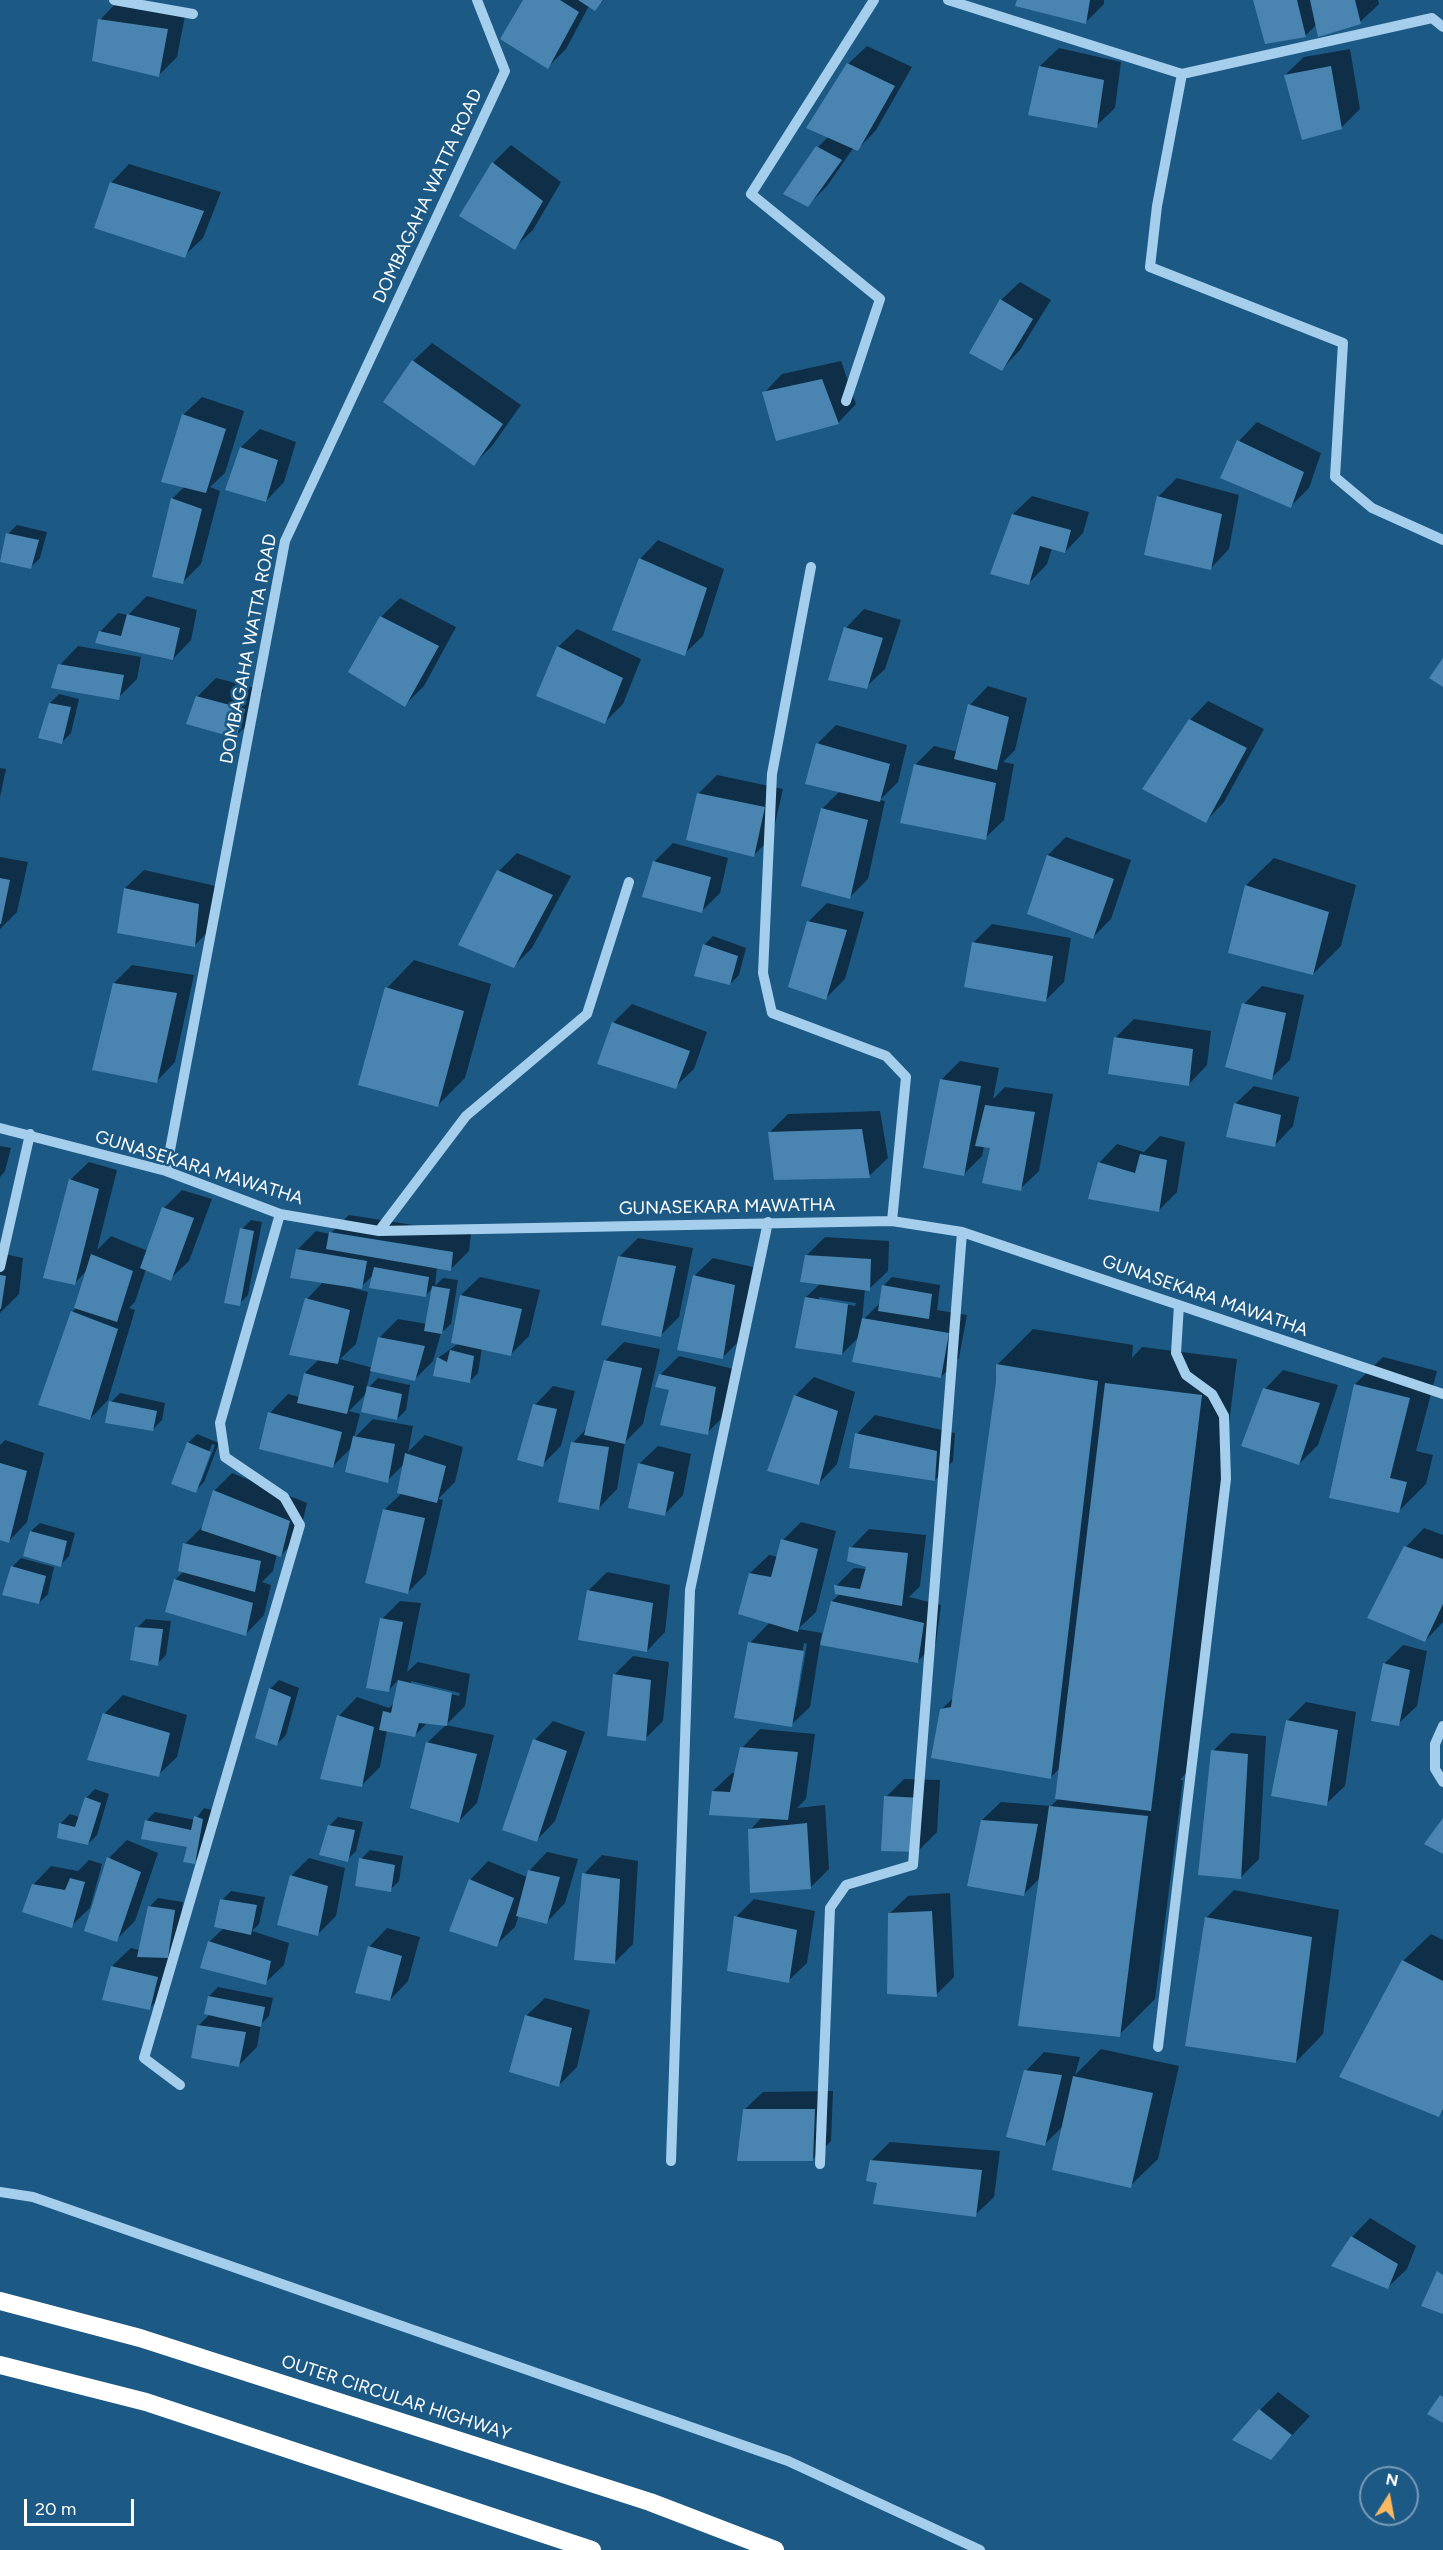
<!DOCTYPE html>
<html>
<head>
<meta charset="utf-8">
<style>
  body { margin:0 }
  #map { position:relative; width:1443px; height:2550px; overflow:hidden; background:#1c5985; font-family:Figtree,sans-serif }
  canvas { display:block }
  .north { position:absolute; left:1359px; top:2466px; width:60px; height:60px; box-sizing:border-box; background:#1c5985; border:2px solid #779bb6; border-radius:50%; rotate:11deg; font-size:16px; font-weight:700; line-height:24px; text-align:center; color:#fff }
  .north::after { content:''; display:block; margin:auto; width:21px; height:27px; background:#fbb961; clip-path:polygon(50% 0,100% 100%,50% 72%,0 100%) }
  .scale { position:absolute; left:24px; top:2499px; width:110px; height:27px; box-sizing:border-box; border:3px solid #fff; border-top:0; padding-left:8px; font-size:18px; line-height:21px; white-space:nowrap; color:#fff; -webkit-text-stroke:4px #1c5985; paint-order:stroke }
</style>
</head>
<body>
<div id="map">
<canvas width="1443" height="2550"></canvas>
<div class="north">N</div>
<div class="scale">20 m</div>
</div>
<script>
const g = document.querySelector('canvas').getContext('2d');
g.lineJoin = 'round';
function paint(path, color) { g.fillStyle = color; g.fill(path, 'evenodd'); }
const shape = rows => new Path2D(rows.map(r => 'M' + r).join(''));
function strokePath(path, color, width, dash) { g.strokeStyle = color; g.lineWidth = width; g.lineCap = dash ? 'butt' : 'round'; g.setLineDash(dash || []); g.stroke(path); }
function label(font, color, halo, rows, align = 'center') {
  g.font = font + ' Figtree,sans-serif'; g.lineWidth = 5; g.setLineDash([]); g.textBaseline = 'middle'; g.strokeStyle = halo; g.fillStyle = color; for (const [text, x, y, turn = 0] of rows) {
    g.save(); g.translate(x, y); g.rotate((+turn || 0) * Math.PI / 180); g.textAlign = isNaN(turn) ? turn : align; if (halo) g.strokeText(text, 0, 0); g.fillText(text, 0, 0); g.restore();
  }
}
paint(shape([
  [525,0,604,0,595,9,589,6,566,49,548,67],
  [1019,0,1104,0,1104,4,1085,23],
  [1254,0,1378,0,1379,4,1360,22,1317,24,1305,36],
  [118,1,186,11,177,57,159,75,100,20],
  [867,46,912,67,876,130,858,149,854,147,827,186,808,205,818,147,829,136,848,64],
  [1059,48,1121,62,1115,108,1096,126,1040,66],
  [1350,49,1360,109,1341,128,1285,75,1304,57],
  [511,145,561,182,533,230,514,248,493,163],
  [129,164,221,192,203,238,184,256,111,183],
  [1020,282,1051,300,1020,350,1002,369,1001,300],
  [432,343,521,405,492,446,474,464,413,361],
  [841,361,856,404,838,423,764,393,782,374],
  [202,397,244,411,225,473,210,487,220,491,201,564,182,583,172,499,185,486,183,415],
  [1257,422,1321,453,1309,488,1291,506,1222,477,1239,441],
  [260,429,296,442,284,482,266,501,227,489,241,447],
  [1177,478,1239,495,1229,549,1211,568,1158,497],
  [1032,496,1089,512,1083,533,1065,552,1052,548,1047,564,1029,583,1013,514],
  [17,525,47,532,40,558,31,567,8,534],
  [658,540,724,569,703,636,684,654,640,559],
  [147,596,197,610,191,640,173,659,100,632,118,613,128,615],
  [400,598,456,627,424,686,405,705,381,617],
  [864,609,901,620,885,669,866,687,846,628],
  [577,629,641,659,623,704,605,722,558,647],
  [78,646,141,657,137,679,118,698,60,665],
  [216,678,263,690,254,718,236,736,197,697],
  [988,686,1027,698,1015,750,1003,762,1014,764,1004,820,985,838,915,765,934,746,958,752,970,705],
  [59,694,79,699,71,733,62,742,50,703],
  [1208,701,1264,729,1224,802,1206,821,1190,720],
  [836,725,907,745,898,782,880,800,885,801,868,879,849,898,823,808,840,791,818,743],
  [0,768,6,769,0,797],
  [717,775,783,789,772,837,754,855,698,794],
  [1066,837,1131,860,1111,919,1092,938,1048,855],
  [673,843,728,858,720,893,701,912,654,862],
  [517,853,571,876,532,948,514,966,499,871],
  [0,857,28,862,17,912,0,929],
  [1274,858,1356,885,1341,946,1313,974,1230,952,1246,885],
  [144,870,216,886,213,927,195,945,125,888],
  [827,903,864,912,845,979,826,998,808,922],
  [992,924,1071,938,1064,982,1046,1000,973,943],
  [713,936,746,948,739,975,730,984,704,945],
  [414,960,491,984,465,1078,437,1106,387,988],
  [132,965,194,975,175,1062,157,1081,114,983],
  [1262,986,1304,995,1290,1060,1271,1078,1244,1004],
  [632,1004,707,1032,694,1069,675,1087,613,1023],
  [1134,1019,1211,1031,1207,1065,1189,1084,1115,1038],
  [960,1061,999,1068,993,1099,1005,1087,1053,1094,1039,1171,1020,1189,991,1147,984,1146,982,1156,963,1175,941,1080],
  [1254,1086,1299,1097,1293,1126,1275,1145,1235,1104],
  [880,1111,888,1158,869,1176,770,1132,788,1114],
  [1160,1136,1185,1142,1177,1192,1159,1210,1099,1163,1117,1144,1144,1152],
  [0,1146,11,1148,5,1171,0,1177],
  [89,1162,117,1170,97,1250,111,1236,148,1251,164,1208,182,1190,212,1199,189,1261,170,1279,146,1269,135,1302,129,1308,135,1310,108,1400,90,1419,72,1312,77,1307,87,1270,75,1283,70,1180],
  [349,1215,471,1234,469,1251,451,1269,437,1267,435,1286,443,1278,458,1280,451,1324,441,1333,433,1361,414,1380,371,1370,366,1390,378,1378,410,1385,406,1410,397,1419,368,1392,349,1411,360,1414,354,1438,373,1419,413,1426,408,1452,425,1435,463,1447,455,1482,438,1499,443,1500,426,1574,408,1592,384,1510,402,1493,404,1464,387,1481,352,1447,333,1466,270,1413,288,1394,299,1397,305,1373,319,1359,307,1299,324,1281,297,1250,316,1231,330,1234],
  [374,1274,426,1295,434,1287,427,1324,398,1319,380,1337,373,1368,340,1359,356,1344,368,1292,353,1288,353,1286,361,1287],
  [251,1220,262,1222,248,1295,239,1304,242,1229],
  [825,1237,889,1241,888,1271,869,1289,865,1289,862,1321,881,1302,883,1286,892,1277,940,1285,937,1310,967,1315,959,1358,941,1377,860,1336,842,1354,806,1297,821,1283,807,1255],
  [819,1297,856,1303,855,1306,819,1300],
  [638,1238,693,1248,679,1317,660,1336,619,1257],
  [0,1253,23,1258,19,1294,0,1313],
  [713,1258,753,1267,741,1339,722,1358,694,1276],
  [480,1277,540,1290,529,1336,511,1354,482,1348,478,1373,469,1382,438,1358,459,1343,461,1295],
  [1033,1329,1133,1345,1132,1358,1142,1347,1237,1359,1186,1773,1180,1780,1183,1780,1155,1999,1119,2035,1040,1878,1023,1895,982,1820,1001,1802,1051,1806,1059,1798,1060,1768,1051,1777,941,1710,954,1697,997,1382,997,1365],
  [624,1342,660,1349,643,1424,625,1442,617,1489,599,1508,573,1443,587,1428,605,1361],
  [679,1356,734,1369,726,1414,707,1433,660,1375],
  [1383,1357,1437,1371,1416,1451,1433,1455,1426,1484,1399,1511,1331,1497,1355,1384],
  [1283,1370,1338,1385,1318,1445,1299,1464,1265,1389],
  [814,1377,855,1392,837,1464,819,1483,795,1396],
  [553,1386,575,1391,561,1446,542,1465,535,1405],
  [120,1393,165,1403,162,1420,153,1429,111,1402],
  [875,1415,955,1433,953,1461,935,1480,857,1434],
  [197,1434,219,1443,204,1482,195,1491,188,1443],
  [212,1444,215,1445,201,1482,198,1482],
  [5,1440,44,1453,27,1522,9,1541,0,1539,0,1445],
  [658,1446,691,1454,683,1495,665,1514,639,1464],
  [232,1473,307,1503,299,1537,281,1555,277,1554,273,1571,262,1582,271,1585,264,1615,246,1634,175,1580,184,1571,185,1544,204,1525,214,1491],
  [801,1522,836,1531,816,1612,798,1629,822,1633,820,1643,822,1643,832,1601,841,1593,836,1586,854,1568,867,1569,868,1566,851,1548,869,1529,926,1535,920,1586,909,1597,941,1605,936,1643,917,1662,820,1644,810,1707,791,1725,750,1643,770,1622,750,1573,769,1555,778,1557,783,1540],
  [804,1643,807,1644,796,1707,793,1707],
  [40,1523,75,1533,69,1556,60,1565,31,1531],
  [1424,1528,1443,1535,1443,1622,1425,1641,1406,1547],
  [21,1558,54,1567,48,1594,39,1603,12,1567],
  [607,1572,670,1585,665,1632,647,1651,588,1591],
  [400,1601,421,1603,407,1672,418,1662,470,1674,465,1706,446,1725,494,1735,477,1803,459,1821,427,1743,446,1725,428,1722,414,1736,387,1730,380,1767,361,1786,322,1777,339,1716,357,1697,389,1708,395,1702,399,1679,389,1690,382,1619],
  [411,1681,460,1693,459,1696,411,1684],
  [146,1619,171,1621,166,1655,157,1664,137,1628],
  [1403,1645,1427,1651,1417,1706,1398,1724,1373,1719,1385,1663],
  [633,1656,669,1662,663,1721,645,1739,609,1734,615,1674],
  [279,1680,299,1688,286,1735,277,1744,270,1689],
  [123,1695,187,1715,177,1757,158,1775,104,1714],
  [1306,1702,1356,1712,1345,1786,1326,1804,1287,1721],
  [553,1721,585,1732,555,1821,537,1840,504,1830,535,1740],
  [760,1729,815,1734,806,1799,797,1808,825,1805,829,1869,810,1888,750,1830,763,1816,713,1791,732,1773,736,1773,742,1748],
  [1231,1733,1266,1736,1259,1859,1241,1877,1213,1751],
  [904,1779,940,1780,937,1832,919,1850,886,1797],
  [95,1789,109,1794,97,1835,88,1844,59,1837,61,1823,70,1814,79,1817,86,1798],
  [204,1808,212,1810,203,1853,194,1862,189,1846,146,1821,155,1812,195,1820],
  [338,1817,363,1822,356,1851,347,1860,329,1826],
  [127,1840,158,1853,135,1921,116,1940,109,1858],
  [370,1850,403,1856,399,1881,390,1890,361,1859],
  [547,1852,578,1859,565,1903,547,1922,519,1915,515,1927,496,1945,470,1880,488,1861,527,1877,529,1871],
  [602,1855,638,1861,633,1944,615,1962,584,1874],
  [309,1858,345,1868,336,1916,317,1935,291,1876],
  [89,1860,102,1864,90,1908,71,1926,33,1885,51,1866,78,1871],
  [1234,1890,1339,1910,1323,2034,1296,2062,1206,1918],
  [231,1891,265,1897,259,1924,252,1931,289,1943,284,1965,265,1983,209,1942,224,1928,222,1900],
  [950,1893,954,1977,936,1995,889,1914,908,1896],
  [158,1898,183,1902,177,1947,168,1956,176,1958,168,1989,150,2008,112,1966,131,1948,140,1950,149,1907],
  [754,1899,815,1911,807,1963,788,1981,736,1917],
  [387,1928,420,1937,408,1981,390,2000,369,1947],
  [1431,1934,1443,1940,1443,2111,1439,2115,1403,1961],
  [218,1987,273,1998,269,2016,261,2024,257,2047,238,2066,198,2026,210,2014,209,1996],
  [545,1998,590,2010,577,2067,559,2085,526,2016],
  [1101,2049,1179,2066,1158,2159,1130,2186,1063,2126,1045,2144,1026,2071,1044,2052,1080,2057,1075,2075],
  [833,2091,831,2141,812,2160,744,2110,763,2092],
  [890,2142,1000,2151,994,2197,975,2215,879,2182,871,2161],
  [1370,2218,1416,2246,1407,2269,1388,2287,1333,2265,1352,2237],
  [1278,2392,1310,2416,1271,2458,1260,2410]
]), '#0007');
paint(shape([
  [523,0,560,0,579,12,548,69,500,39],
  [578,0,603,0,595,11],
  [1017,0,1090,0,1086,24,1015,6],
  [1253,0,1297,0,1306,37,1265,44],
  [1310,0,1355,0,1361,24,1318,37],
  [98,19,168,29,159,77,92,61],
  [847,63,895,86,858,151,806,128],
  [1039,66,1104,80,1097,128,1028,115],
  [1331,66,1342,129,1302,140,1284,75],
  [816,146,842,160,808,207,783,194],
  [492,162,543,201,515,250,459,216],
  [110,182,204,211,185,258,94,228],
  [1000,299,1033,319,1002,371,969,353],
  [412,360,503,424,474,466,383,402],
  [822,379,839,424,776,441,762,392],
  [182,414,226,429,206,493,161,482],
  [1237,440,1304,472,1291,508,1220,478],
  [240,447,278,460,266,502,225,490],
  [1157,496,1222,514,1211,570,1144,555],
  [171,498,202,509,183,584,152,577],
  [1012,514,1071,530,1065,553,1040,546,1029,585,990,574],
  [6,533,39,540,31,569,0,562],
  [639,558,707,588,685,656,612,630],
  [127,614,180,628,173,660,95,643,99,631,121,636],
  [380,616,439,646,405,707,348,672],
  [844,627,883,638,867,689,828,680],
  [557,646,623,678,605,724,536,696],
  [1443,658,1443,687,1429,678],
  [58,664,124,675,119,700,51,688],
  [196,696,245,709,236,738,186,724],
  [49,703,71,707,62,744,38,738],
  [968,704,1009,717,997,770,954,759],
  [1189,719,1247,748,1206,823,1142,789],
  [816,743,890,764,880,802,805,784],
  [914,764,996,783,986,840,900,823],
  [697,793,765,807,754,857,686,840],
  [821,808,868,820,850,899,801,886],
  [1047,855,1114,879,1093,939,1027,914],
  [653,861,711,877,702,913,642,897],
  [497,870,553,895,514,968,458,945],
  [0,878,10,880,1,924,0,924],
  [1245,885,1329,912,1313,975,1228,953],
  [124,888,199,904,195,947,117,933],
  [807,921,847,930,826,1000,788,987],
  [972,942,1053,956,1046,1002,964,987],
  [703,944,738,956,730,985,694,976],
  [113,983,177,993,157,1083,92,1070],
  [385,987,464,1011,438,1107,358,1085],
  [1242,1003,1286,1013,1272,1080,1225,1067],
  [612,1022,690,1051,676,1089,597,1064],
  [1114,1037,1193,1049,1189,1086,1108,1074],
  [940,1079,981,1086,964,1176,923,1168],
  [1234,1103,1281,1115,1275,1147,1226,1137],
  [985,1105,1035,1112,1021,1191,982,1183,990,1148,975,1146],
  [862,1129,870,1178,774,1180,768,1132],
  [1140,1154,1167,1160,1159,1212,1088,1199,1098,1162,1135,1173],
  [69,1179,99,1189,75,1285,43,1278],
  [162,1207,194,1218,171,1281,140,1268],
  [240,1228,254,1231,240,1306,224,1303],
  [329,1232,453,1252,451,1271,326,1249],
  [296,1249,367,1261,362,1289,290,1278],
  [91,1254,133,1271,117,1322,74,1308],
  [805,1255,871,1259,870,1291,800,1282],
  [618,1256,676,1266,661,1337,601,1325],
  [374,1267,429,1277,426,1297,369,1288],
  [0,1275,6,1276,1,1309,0,1309],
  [693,1275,735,1285,723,1359,677,1350],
  [882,1285,932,1294,929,1319,878,1311],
  [432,1286,450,1289,442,1334,424,1331],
  [460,1295,522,1309,511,1356,451,1343],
  [805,1297,848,1304,842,1355,795,1348],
  [305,1298,350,1310,338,1364,289,1355],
  [71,1311,118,1329,90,1420,38,1405],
  [862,1318,949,1333,941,1378,852,1362],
  [378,1337,425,1346,415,1381,370,1371],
  [450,1350,474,1356,470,1383,433,1376,437,1357,447,1362],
  [604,1360,642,1368,625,1444,584,1435],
  [996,1364,1098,1381,1051,1779,931,1758,940,1709,951,1707,996,1382],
  [304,1373,354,1386,347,1414,297,1403],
  [659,1374,716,1387,708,1435,660,1425,669,1390,655,1387],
  [1105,1383,1202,1395,1151,1811,1055,1799],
  [1354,1384,1410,1398,1390,1478,1407,1482,1399,1513,1329,1498],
  [367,1386,402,1394,397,1420,361,1412],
  [1263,1388,1320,1403,1299,1465,1241,1446],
  [794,1395,838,1411,819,1485,767,1471],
  [109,1401,157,1411,153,1431,105,1423],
  [533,1404,557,1409,543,1467,517,1460],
  [268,1412,342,1432,333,1468,259,1449],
  [855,1433,937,1451,935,1481,849,1468],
  [353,1436,395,1444,388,1483,345,1472],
  [187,1442,211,1452,196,1493,171,1484],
  [571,1442,609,1447,599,1510,558,1502],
  [405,1453,446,1466,437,1503,397,1493],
  [0,1463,27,1471,9,1543,0,1540],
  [638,1463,674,1472,665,1516,628,1508],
  [213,1490,290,1521,281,1557,201,1530],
  [383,1509,425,1518,408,1594,365,1583],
  [30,1531,67,1541,61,1567,23,1556],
  [781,1539,818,1549,798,1632,738,1614,749,1573,771,1577],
  [183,1543,261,1561,255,1592,178,1571],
  [1404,1546,1443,1559,1443,1604,1425,1642,1367,1618],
  [849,1547,908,1553,902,1606,835,1594,834,1585,860,1589,866,1567,847,1561],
  [11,1566,46,1576,39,1604,2,1595],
  [174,1579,253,1603,246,1636,165,1612],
  [587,1590,653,1603,647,1652,578,1640],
  [831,1601,924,1623,918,1663,820,1645],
  [380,1618,403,1622,389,1692,366,1688],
  [135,1627,163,1629,158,1666,130,1660],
  [748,1642,804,1651,792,1727,734,1718],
  [1383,1663,1410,1670,1399,1726,1371,1721],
  [613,1674,651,1680,646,1741,607,1736],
  [398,1680,452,1693,447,1726,419,1723,415,1737,379,1730,383,1711,391,1713],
  [269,1688,291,1697,277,1746,255,1738],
  [103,1713,170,1733,159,1777,87,1760],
  [337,1715,374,1727,362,1787,320,1779],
  [1286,1720,1338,1730,1327,1806,1271,1796],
  [533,1739,567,1751,537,1842,502,1830],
  [426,1742,477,1754,459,1823,410,1808],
  [740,1747,798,1752,788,1820,709,1815,712,1791,730,1792],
  [1211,1750,1248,1754,1241,1879,1198,1875],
  [884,1796,922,1798,919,1852,881,1851],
  [85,1797,101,1803,88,1845,57,1838,59,1823,75,1827],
  [1049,1806,1148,1816,1120,2037,1018,2026],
  [194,1816,203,1819,195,1864,183,1862,187,1847,141,1839,145,1820,191,1830],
  [1443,1818,1443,1854,1424,1844],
  [981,1820,1038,1824,1024,1896,967,1886],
  [807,1823,811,1889,750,1893,748,1829],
  [328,1825,355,1830,348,1862,319,1855],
  [107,1857,141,1872,117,1942,84,1931],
  [359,1858,395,1865,391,1892,355,1886],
  [528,1870,560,1877,547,1924,516,1916],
  [582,1873,620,1879,615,1964,574,1960],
  [290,1875,328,1886,318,1936,277,1925],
  [70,1878,85,1882,72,1928,22,1912,32,1884,65,1890],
  [469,1879,514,1898,497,1947,449,1931],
  [220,1899,257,1905,251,1935,214,1927],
  [148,1906,175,1910,168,1958,137,1957],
  [932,1911,937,1997,887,1994,888,1913],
  [734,1916,797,1930,789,1983,727,1971],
  [1205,1917,1312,1937,1296,2063,1185,2046],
  [208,1941,271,1961,266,1985,200,1968],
  [368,1946,402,1956,390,2001,355,1993],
  [1402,1960,1443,1981,1443,2109,1439,2117,1339,2077],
  [111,1966,158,1977,150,2010,102,2000],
  [208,1996,265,2007,261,2027,204,2014],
  [525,2015,572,2028,559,2087,509,2072],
  [197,2025,246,2032,239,2067,191,2058],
  [1024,2070,1062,2075,1045,2146,1006,2137],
  [1073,2076,1153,2093,1131,2188,1052,2170],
  [743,2109,815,2109,813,2161,737,2161],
  [870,2160,982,2170,976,2217,873,2204,877,2183,866,2181],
  [1351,2236,1398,2264,1388,2289,1331,2266],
  [1437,2271,1443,2275,1443,2314,1421,2306],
  [1440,2395,1443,2397,1443,2423,1427,2414],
  [1259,2409,1292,2435,1271,2460,1232,2440]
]), '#4985b0');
strokePath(shape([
  [114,0,193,14],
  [948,0,1182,74,1432,18,1443,27],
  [1182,74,1157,206,1150,267,1343,343,1335,477,1372,508,1443,540],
  [846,401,880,299,751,194,874,0],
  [811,567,772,774,763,973,772,1013,886,1056,906,1077,892,1221],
  [0,1128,166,1171,280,1214,379,1231,892,1221,962,1232,1443,1394],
  [166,1171,285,541,505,71,477,0],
  [379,1231,466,1116,587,1014,629,882],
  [0,1267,30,1134],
  [1443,1726,1435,1744,1435,1769,1443,1782],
  [1158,2047,1226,1479,1224,1416,1212,1394,1186,1375,1176,1353,1179,1305],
  [180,2085,144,2058,300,1525,284,1497,225,1457,220,1423,280,1214],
  [671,2161,690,1590,768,1222],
  [820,2164,830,1908,846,1885,913,1865,962,1232],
  [0,2192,33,2197,788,2461,980,2550]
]), '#a4ceeb', 10);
strokePath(shape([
  [0,2301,140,2338,650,2502,775,2550],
  [0,2365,146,2402,592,2550]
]), '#fff', 18);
label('18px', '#fff', '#1c5985', [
  ["DOMBAGAHA WATTA ROAD",428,196,-65],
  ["DOMBAGAHA WATTA ROAD",249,649,-79],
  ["GUNASEKARA MAWATHA",199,1168,17],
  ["GUNASEKARA MAWATHA",727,1207,-1],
  ["GUNASEKARA MAWATHA",1205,1296,19],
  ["OUTER CIRCULAR HIGHWAY",396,2398,18]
]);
</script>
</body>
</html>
